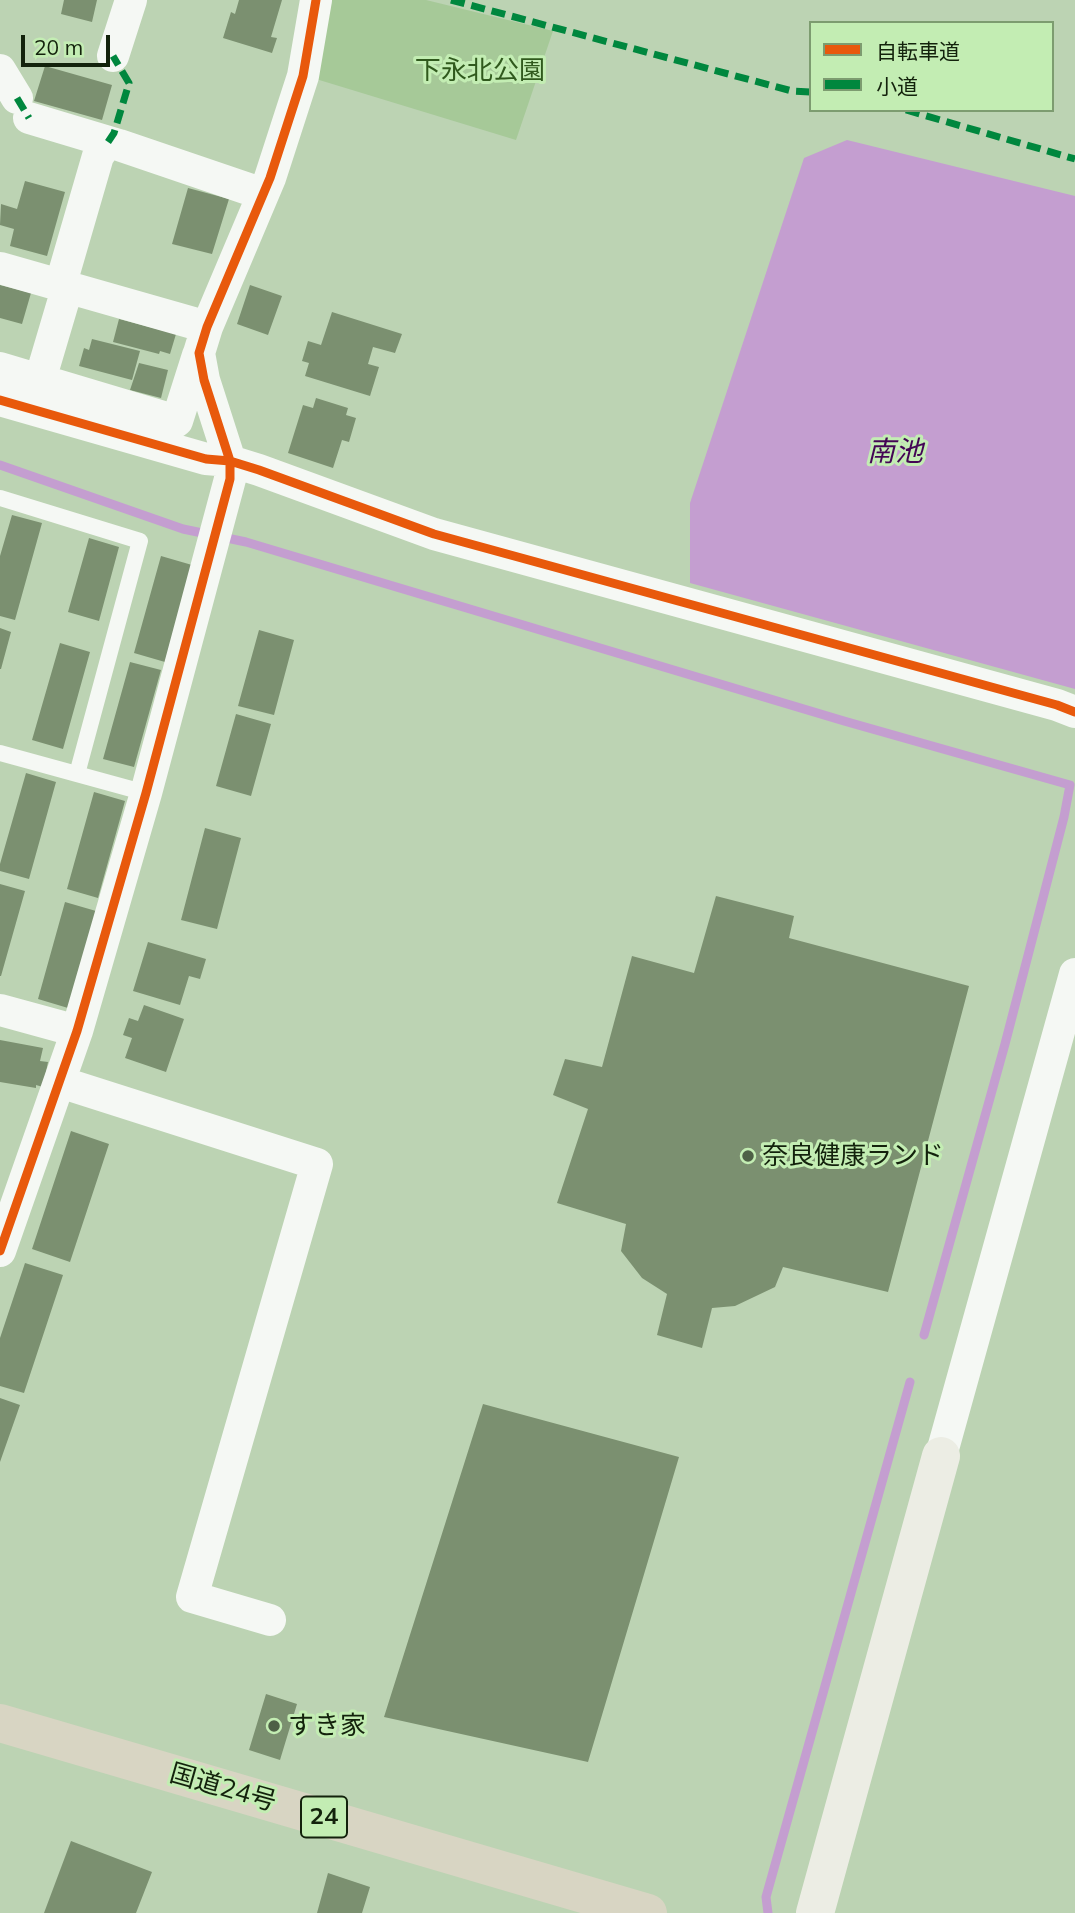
<!DOCTYPE html>
<html>
<head>
<meta charset="utf-8">
<style>
  body { margin:0 }
  #map { position:relative; width:1075px; height:1913px; overflow:hidden; background:#bcd3b3; font-family:Mulish,"Noto Sans JP",sans-serif }
  canvas { display:block }
  .legend { position:absolute; left:809px; top:21px; width:245px; height:91px; box-sizing:border-box; background:#c3edb3; border:2px solid #7d9c70; margin:0; padding:9px 12px; list-style:none; font-size:21px; color:#13220c }
  .legend li { display:flex; align-items:center; gap:14px; height:35px }
  .legend b { width:35px; border:2px solid #7d9c70 }
  .scale { position:absolute; left:21px; top:35px; width:89px; height:32px; box-sizing:border-box; border:4px solid #13220c; border-top:0; padding-left:9px; font-size:21px; line-height:24px; white-space:nowrap; color:#13220c; -webkit-text-stroke:5px #c3edb3; paint-order:stroke }
</style>
</head>
<body>
<div id="map">
<canvas width="1075" height="1913"></canvas>
<ul class="legend">
<li><b style="height:9px;background:#e8590c"></b>自転車道</li>
<li><b style="height:9px;background:#00873e"></b>小道</li>
</ul>
<div class="scale">20 m</div>
</div>
<script>
const g = document.querySelector('canvas').getContext('2d');
g.lineJoin = 'round';
function paint(path, color) { g.fillStyle = color; g.fill(path, 'evenodd'); }
const shape = rows => new Path2D(rows.map(r => 'M' + r).join(''));
function strokePath(path, color, width, dash) { g.strokeStyle = color; g.lineWidth = width; g.lineCap = dash ? 'butt' : 'round'; g.setLineDash(dash || []); g.stroke(path); }
function label(font, color, halo, rows, align = 'center') {
  g.font = font + ' Mulish,"Noto Sans JP",sans-serif'; g.lineWidth = 6; g.setLineDash([]); g.textBaseline = 'middle'; g.strokeStyle = halo; g.fillStyle = color; for (const [text, x, y, turn = 0] of rows) {
    g.save(); g.translate(x, y); g.rotate((+turn || 0) * Math.PI / 180); g.textAlign = isNaN(turn) ? turn : align; if (halo) g.strokeText(text, 0, 0); g.fillText(text, 0, 0); g.restore();
  }
}
paint(shape([
  [332,0,426,0,553,31,516,140,316,79]
]), '#a6c998');
paint(shape([
  [847,140,1075,196,1075,689,690,583,690,503,804,158]
]), '#c49ed0');
strokePath(shape([
  [0,465,183,529,246,542,844,721,1070,785,1064,817,1005,1044,924,1335],
  [768,1913,766,1897,910,1382]
]), '#c49ed0', 9);
paint(shape([
  [64,0,97,0,92,22,61,14],
  [239,0,282,0,271,37,277,38,272,53,223,38,231,12,235,14],
  [45,66,112,85,102,120,34,101],
  [25,181,65,192,47,256,10,246,14,229,0,225,1,204,17,209],
  [188,188,229,199,212,254,172,244],
  [0,285,31,293,22,324,0,318],
  [250,285,282,296,268,335,237,324],
  [332,312,402,334,395,353,373,347,368,364,379,367,370,396,305,376,309,363,302,361,308,341,321,345],
  [119,319,176,334,170,354,160,351,159,354,113,342],
  [92,339,140,351,132,380,79,366,84,348,89,350],
  [139,363,168,370,161,398,130,390],
  [316,398,348,408,346,415,356,418,349,442,342,440,333,468,288,453,303,405,313,408],
  [12,515,42,523,15,620,0,616,0,556],
  [89,538,119,547,99,621,68,612],
  [161,556,192,565,165,662,134,653],
  [0,628,11,632,1,669,0,669],
  [259,630,294,640,274,715,238,706],
  [60,643,90,652,63,749,32,740],
  [130,662,161,670,134,767,103,759],
  [236,714,271,724,251,796,216,786],
  [26,773,56,782,29,879,0,871,0,864],
  [94,792,125,801,98,898,67,889],
  [205,828,241,838,217,929,181,920],
  [0,884,25,891,1,976,0,976],
  [716,896,794,916,789,938,969,986,888,1292,783,1267,775,1287,735,1306,712,1308,702,1348,657,1335,667,1294,642,1278,621,1251,626,1224,557,1203,588,1109,553,1095,565,1059,602,1067,632,956,694,973],
  [65,902,96,911,68,1008,38,999],
  [148,942,206,959,200,979,189,976,180,1005,133,991],
  [144,1005,184,1019,166,1072,125,1058,132,1038,123,1035,129,1018,138,1021],
  [0,1040,43,1048,40,1061,48,1062,43,1087,36,1085,36,1088,0,1082],
  [71,1131,109,1144,70,1262,32,1249],
  [25,1263,63,1275,24,1393,0,1386,0,1338],
  [0,1398,20,1405,0,1462],
  [483,1404,679,1457,588,1762,384,1717],
  [266,1694,297,1704,280,1760,249,1750],
  [71,1841,152,1872,136,1913,44,1913],
  [328,1873,370,1887,362,1913,317,1913]
]), '#7b9070');
strokePath(shape([
  [0,498,140,541,77,774],
  [0,753,146,793]
]), '#f5f8f4', 16);
strokePath(shape([
  [113,56,131,0],
  [0,70,17,98],
  [29,118,119,145,263,194],
  [0,268,207,327],
  [0,368,177,421,198,355],
  [40,380,64,299,64,273,98,156,108,142],
  [0,400,206,459,230,461,259,470,434,534,1057,705,1075,712],
  [0,1010,77,1031],
  [60,1082,317,1164,192,1597,270,1620],
  [0,1251,77,1031,146,793,230,479,230,461,204,380,199,353,207,327,270,178,303,76,316,0],
  [941,1456,1075,974]
]), '#f5f8f4', 32);
strokePath(shape([
  [815,1913,941,1456]
]), '#ecede4', 38);
strokePath(shape([
  [0,1723,648,1913]
]), '#d8d5c3', 38);
strokePath(shape([
  [451,0,792,91,811,92],
  [17,98,29,118],
  [906,110,1075,159],
  [108,142,114,133,129,83,113,56]
]), '#00873e', 7, [14, 7]);
strokePath(shape([
  [0,400,206,459,230,461,259,470,434,534,1057,705,1075,712],
  [0,1251,77,1031,146,793,230,479,230,461,204,380,199,353,207,327,270,178,303,76,316,0]
]), '#e8590c', 9);
for (const [x, y, r, color] of [
  [748,1156,7,"#4e6046"],
  [274,1726,7,"#4e6046"]
]) { const dot = new Path2D(); dot.arc(x, y, r, 0, 2 * Math.PI); g.fillStyle = color; g.fill(dot); strokePath(dot, '#c3edb3', 2.5); }
for (const [x, y, w] of [
  [324,1817,46]
]) { const box = new Path2D(); box.roundRect(x - w / 2, y - 20.5, w, 41, 5); g.fillStyle = '#c3edb3'; g.fill(box); strokePath(box, '#13220c', 2); }
label('bold 24px', '#13220c', null, [
  ["24",324,1817]
]);
label('26px', '#30591d', '#c3edb3', [
  ["下永北公園",480,71]
]);
label('26px', '#13220c', '#c3edb3', [
  ["奈良健康ランド",762,1156],
  ["すき家",288,1726]
], 'left');
label('26px', '#13220c', '#c3edb3', [
  ["国道24号",223,1788,16]
]);
label('italic 28px', '#430554', '#c3edb3', [
  ["南池",895,453]
]);
</script>
</body>
</html>
